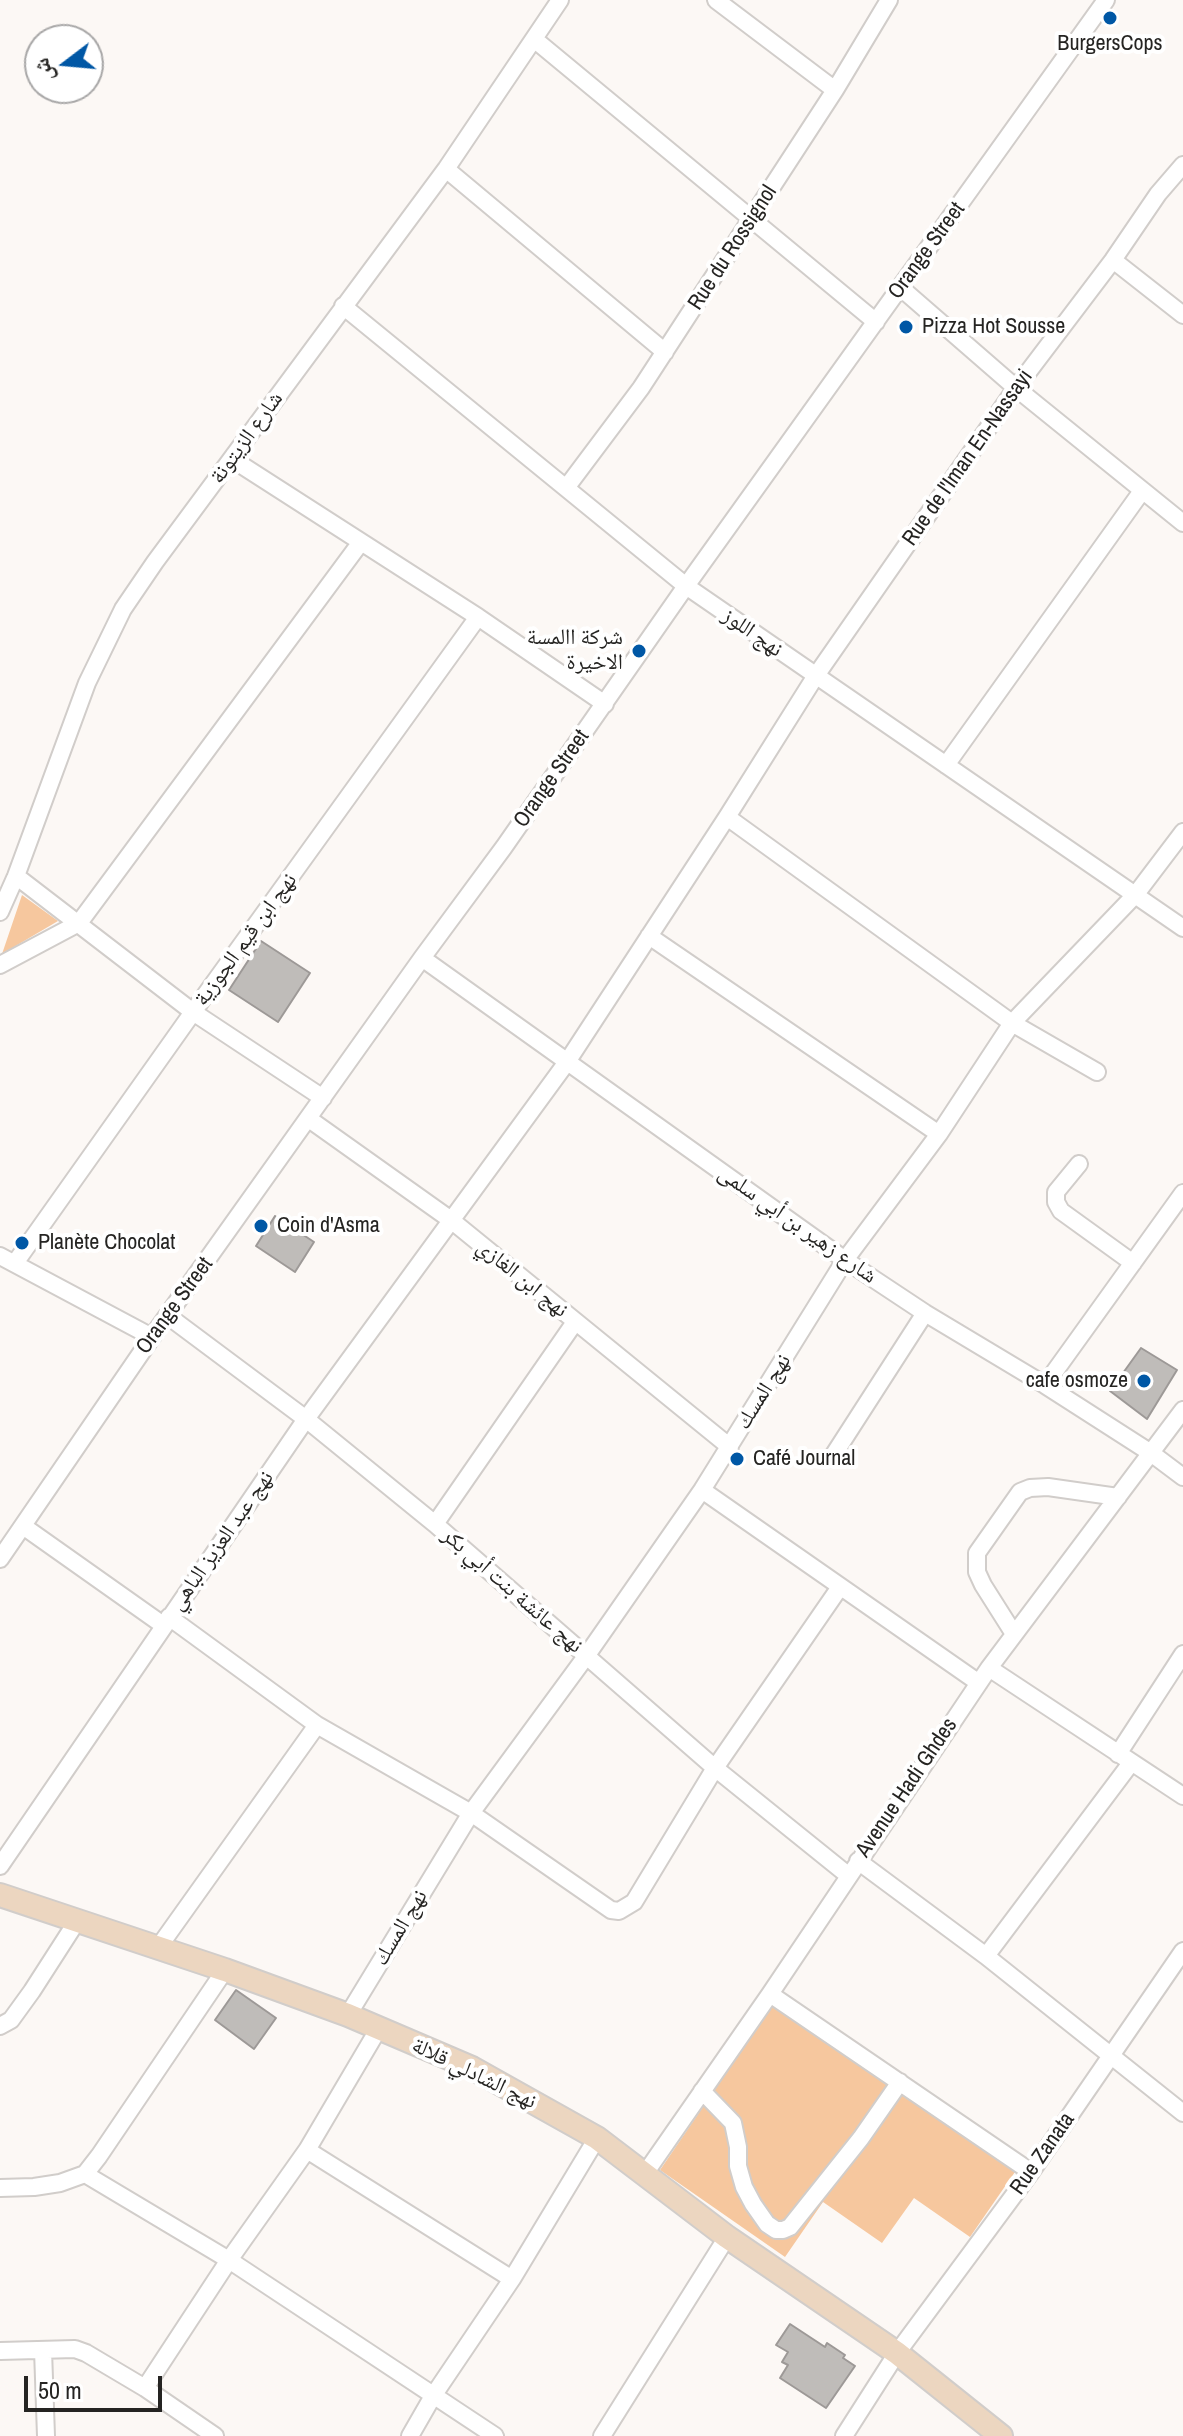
<!DOCTYPE html>
<html>
<head>
<meta charset="utf-8">
<style>
  body { margin:0 }
  #map { position:relative; width:1183px; height:2436px; overflow:hidden; background:#fcf8f5; font-family:"Archivo Narrow","Noto Naskh Arabic",sans-serif }
  canvas { display:block }
  .north { position:absolute; left:24px; top:24px; width:80px; height:80px; box-sizing:border-box; background:#fff; border:2px solid #a8a7a7; border-radius:50%; rotate:254deg; font-size:22px; font-weight:700; line-height:32px; text-align:center; color:#252422 }
  .north::after { content:''; display:block; margin:auto; width:28px; height:36px; background:#0057a5; clip-path:polygon(50% 0,100% 100%,50% 72%,0 100%) }
  .scale { position:absolute; left:24px; top:2376px; width:138px; height:36px; box-sizing:border-box; border:4px solid #252422; border-top:0; padding-left:10px; font-size:24px; line-height:28px; white-space:nowrap; color:#252422; -webkit-text-stroke:6px #fff; paint-order:stroke }
</style>
</head>
<body>
<div id="map">
<canvas width="1183" height="2436"></canvas>
<div class="north">ش</div>
<div class="scale">50 m</div>
</div>
<script>
const g = document.querySelector('canvas').getContext('2d');
g.lineJoin = 'round';
function paint(path, color) { g.fillStyle = color; g.fill(path, 'evenodd'); }
const shape = rows => new Path2D(rows.map(r => 'M' + r).join(''));
function strokePath(path, color, width, dash) { g.strokeStyle = color; g.lineWidth = width; g.lineCap = dash ? 'butt' : 'round'; g.setLineDash(dash || []); g.stroke(path); }
function label(font, color, halo, rows, align = 'center') {
  g.font = font + ' "Archivo Narrow","Noto Naskh Arabic",sans-serif'; g.lineWidth = 8; g.setLineDash([]); g.textBaseline = 'middle'; g.strokeStyle = halo; g.fillStyle = color; for (const [text, x, y, turn = 0] of rows) {
    g.save(); g.translate(x, y); g.rotate((+turn || 0) * Math.PI / 180); g.textAlign = isNaN(turn) ? turn : align; if (halo) g.strokeText(text, 0, 0); g.fillText(text, 0, 0); g.restore();
  }
}
paint(shape([
  [22,895,58,921,2,954],
  [775,2001,1017,2169,970,2237,914,2198,882,2243,823,2202,785,2257,660,2170]
]), '#f6c79e');
const building = shape([
  [261,941,310,973,278,1022,229,990,261,941],
  [275,1216,314,1242,295,1272,256,1246,275,1216],
  [1141,1348,1177,1370,1147,1419,1110,1391,1141,1348],
  [236,1990,276,2018,254,2049,215,2020,236,1990],
  [790,2324,825,2347,827,2343,845,2355,843,2358,855,2366,826,2408,780,2378,788,2365,782,2362,788,2352,776,2345,790,2324]
]);
paint(building, '#bfbcb9');
strokePath(building, '#9d9997', 2);
const street = shape([
  [716,0,835,90],
  [534,39,876,322],
  [446,169,665,352],
  [1113,260,1183,315],
  [901,288,1016,388,1183,523],
  [343,306,686,586,1183,928],
  [232,459,478,617,605,704],
  [566,488,641,388,835,90,889,0],
  [946,765,1142,491],
  [727,817,1012,1023,1097,1072],
  [16,876,193,1012,323,1098],
  [0,912,16,876,87,683,123,609,155,562,446,169,560,0],
  [649,936,939,1134],
  [422,958,845,1260,925,1313,1045,1385,1151,1453,1183,1477],
  [0,965,79,923,361,542],
  [309,1119,451,1220,730,1447],
  [1079,1164,1056,1192,1056,1202,1061,1211,1133,1263],
  [0,1256,152,1337],
  [15,1263,193,1012,478,617],
  [168,1316,306,1419,435,1524,715,1768,849,1876],
  [1045,1385,1183,1193],
  [831,1459,925,1313],
  [702,1490,979,1683],
  [435,1524,575,1322],
  [23,1526,163,1625],
  [0,1559,152,1337,422,958,504,847,686,586,1106,0],
  [169,1617,317,1725,471,1813,611,1910,619,1911,634,1902,715,1768,840,1587],
  [1014,1634,983,1585,977,1572,977,1553,1020,1492,1030,1488,1048,1487,1118,1497],
  [989,1668,1183,1796],
  [1118,1754,1183,1654],
  [858,1861,986,1956,1183,2113],
  [0,1866,306,1419,567,1062,727,817,815,677,1016,388,1113,260,1158,194,1183,165],
  [158,1948,317,1725],
  [986,1956,1131,1763],
  [770,1994,1031,2172],
  [348,2015,471,1813,587,1655,702,1490,845,1260,939,1134,1012,1023,1136,894,1183,832],
  [0,2026,11,2020,32,1991,77,1921],
  [702,2091,733,2123,738,2147,738,2166,744,2187,753,2204,767,2224,776,2230,783,2230,790,2227,861,2138,900,2082],
  [307,2150,512,2279],
  [85,2174,229,2260,495,2436],
  [644,2175,770,1994,989,1668,1183,1410],
  [0,2188,34,2187,60,2183,85,2174,99,2156,225,1970],
  [43,2350,46,2436],
  [0,2351,75,2349,86,2353,145,2388,215,2436],
  [145,2388,229,2260,307,2150,379,2028],
  [410,2436,433,2396,512,2279,597,2138],
  [602,2436,727,2237],
  [844,2436,897,2353,1031,2172,1183,1951]
]);
const secondary = shape([
  [0,1895,225,1970,348,2015,472,2068,597,2138,727,2237,897,2353,1001,2436]
]);
strokePath(street, '#d1cdca', 20);
strokePath(secondary, '#d1cdca', 26);
strokePath(street, '#fff', 16);
strokePath(secondary, '#ecd6c0', 22);
for (const [x, y, r, color] of [
  [1110,18,8,"#0057a5"],
  [906,327,8,"#0057a5"],
  [639,651,8,"#0057a5"],
  [261,1226,8,"#0057a5"],
  [22,1243,8,"#0057a5"],
  [1144,1381,8,"#0057a5"],
  [737,1459,8,"#0057a5"]
]) { const dot = new Path2D(); dot.arc(x, y, r, 0, 2 * Math.PI); g.fillStyle = color; g.fill(dot); strokePath(dot, '#fff', 3); }
label('22px', '#252422', '#fff', [
  ["BurgersCops",1110,44,"center"],
  ["Pizza Hot Sousse",922,327],
  ["شركة االمسة",623,638,"right"],
  ["الاخيرة",623,663,"right"],
  ["Coin d'Asma",277,1226],
  ["Planète Chocolat",38,1243],
  ["cafe osmoze",1128,1381,"right"],
  ["Café Journal",753,1459]
], 'left');
label('22px', '#252422', '#fff', [
  ["Rue du Rossignol",733,248,-57],
  ["Orange Street",927,251,-54],
  ["شارع الزيتونة",247,438,-54],
  ["Rue de l'Iman En-Nassayi",968,458,-55],
  ["نهج اللوز",752,633,35],
  ["Orange Street",552,779,-55],
  ["نهج ابن قيم الجوزية",246,940,-54],
  ["شارع زهير بن أبي سلمى",797,1225,35],
  ["نهج ابن الغازي",522,1279,39],
  ["Orange Street",175,1306,-54],
  ["نهج المسك",764,1392,-58],
  ["نهج عبد العزيز الباهي",222,1541,-55],
  ["نهج عائشة بنت أبي بكر",512,1591,41],
  ["Avenue Hadi Ghdes",907,1788,-56],
  ["نهج المسك",401,1928,-59],
  ["نهج الشادلي قلالة",474,2074,26],
  ["Rue Zanata",1043,2154,-55]
]);
</script>
</body>
</html>
